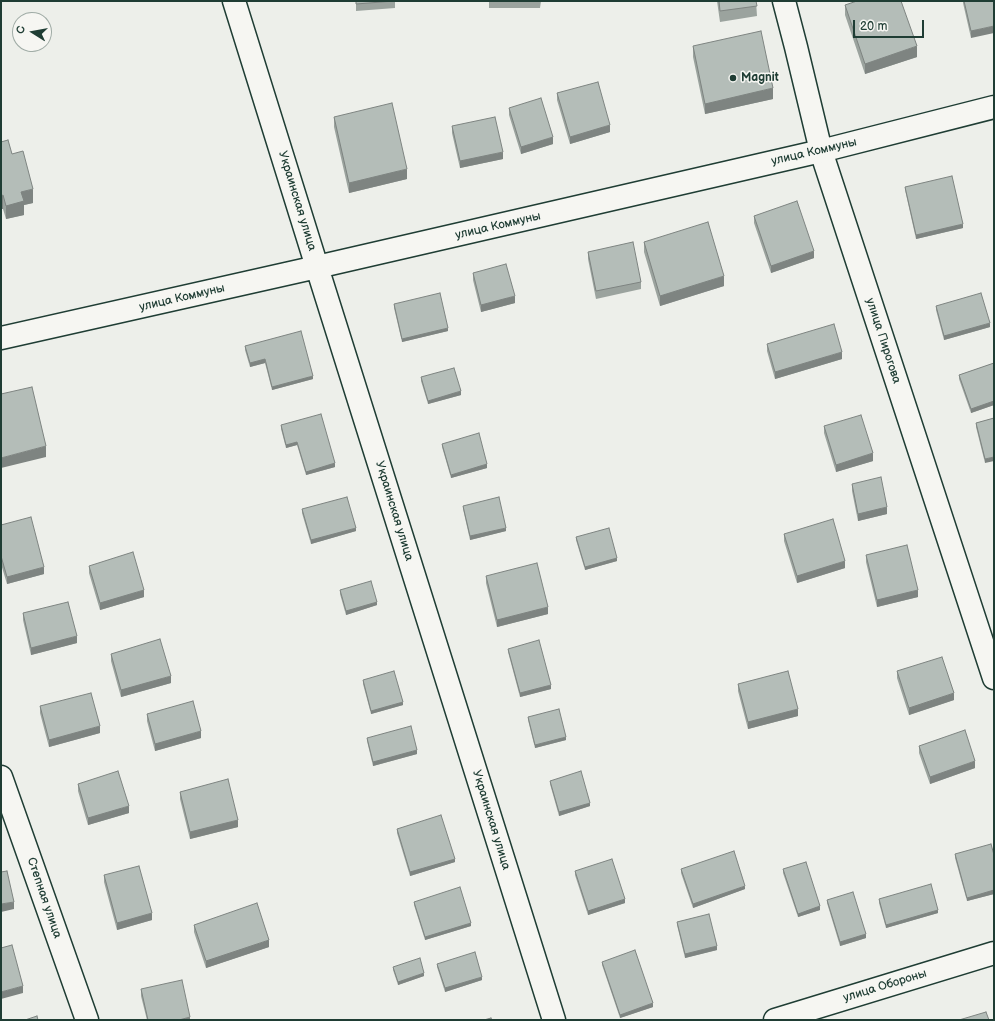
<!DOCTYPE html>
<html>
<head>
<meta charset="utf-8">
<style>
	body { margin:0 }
	#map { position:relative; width:995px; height:1021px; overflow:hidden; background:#edefea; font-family:"Balsamiq Sans",sans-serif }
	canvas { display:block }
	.frame { position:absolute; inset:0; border:2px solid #1f3d34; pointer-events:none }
	.north { position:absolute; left:12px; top:12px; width:40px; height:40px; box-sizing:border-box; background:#f6f6f2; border:1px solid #a0aca6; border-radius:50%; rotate:281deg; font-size:11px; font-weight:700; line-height:16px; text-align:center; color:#1f3d34 }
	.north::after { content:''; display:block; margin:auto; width:14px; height:18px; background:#1f3d34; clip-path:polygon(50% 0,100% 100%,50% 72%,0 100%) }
	.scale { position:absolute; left:853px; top:20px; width:71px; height:18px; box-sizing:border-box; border:2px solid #1f3d34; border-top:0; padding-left:5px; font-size:12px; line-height:14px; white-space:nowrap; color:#1f3d34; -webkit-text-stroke:3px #f6f6f2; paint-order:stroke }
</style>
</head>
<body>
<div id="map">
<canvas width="995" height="1021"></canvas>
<div class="frame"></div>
<div class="north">С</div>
<div class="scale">20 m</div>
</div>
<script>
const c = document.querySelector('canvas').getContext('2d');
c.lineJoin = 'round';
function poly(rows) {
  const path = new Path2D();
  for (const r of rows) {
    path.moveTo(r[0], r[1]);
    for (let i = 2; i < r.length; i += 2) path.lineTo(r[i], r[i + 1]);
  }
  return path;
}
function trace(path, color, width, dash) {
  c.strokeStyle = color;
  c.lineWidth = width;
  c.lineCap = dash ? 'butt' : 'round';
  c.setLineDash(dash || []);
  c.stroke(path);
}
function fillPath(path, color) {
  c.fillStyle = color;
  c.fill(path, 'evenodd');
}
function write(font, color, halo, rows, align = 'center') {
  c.font = font + ' "Balsamiq Sans",sans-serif';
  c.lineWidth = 3;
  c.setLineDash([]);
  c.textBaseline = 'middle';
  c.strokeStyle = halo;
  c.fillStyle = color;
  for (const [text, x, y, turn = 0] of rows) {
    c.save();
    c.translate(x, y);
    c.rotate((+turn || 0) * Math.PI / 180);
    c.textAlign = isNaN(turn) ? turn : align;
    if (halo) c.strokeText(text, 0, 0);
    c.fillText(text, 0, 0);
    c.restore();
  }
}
const street = poly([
	[234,1,317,267],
	[784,1,796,47,821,151,994,678],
	[1,777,87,1020],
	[775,1020,994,953]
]);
const secondary = poly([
	[317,267,554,1020],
	[1,338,317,267,821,151,994,107]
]);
trace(street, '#1f3d34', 25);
trace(secondary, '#1f3d34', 25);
trace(street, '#f6f6f2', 22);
trace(secondary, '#f6f6f2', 22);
fillPath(poly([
	[356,1,395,1,395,8,356,11],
	[489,1,541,1,540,8,489,8],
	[717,1,756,1,757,16,720,22],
	[963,1,994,1,971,38,963,3],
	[845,5,917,57,865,74,845,15],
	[693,46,773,99,705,114,693,57],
	[557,93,610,132,570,144,557,100],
	[509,108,553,144,521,154,509,115],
	[334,117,407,179,349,193,334,127],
	[452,126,503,159,460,168,452,133],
	[1,142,12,154,33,203,24,205,24,215,6,219,3,209],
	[905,187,963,228,916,239,905,190],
	[754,216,814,258,771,273,754,223],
	[644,242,724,286,660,306,644,252],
	[588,252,641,282,641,289,596,299,588,259],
	[473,273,515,303,481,312,473,280],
	[394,304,448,331,402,342,394,308],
	[936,306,990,327,944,340,936,310],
	[767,344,842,359,775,379,767,351],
	[245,346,313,379,272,390,265,363,250,367,245,350],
	[994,363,994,405,971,413,959,379,959,375],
	[421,377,461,395,428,404,421,381],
	[994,418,985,463,976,427,976,423],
	[281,425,335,467,306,475,297,445,286,448,281,429],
	[824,426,873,461,836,472,824,433],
	[442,444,487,468,451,478,442,447],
	[852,484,887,514,858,521,852,491],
	[463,506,506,531,470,540,463,509],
	[302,509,356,531,311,544,302,513],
	[1,525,44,574,7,584,1,564],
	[784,534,845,568,797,583,784,541],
	[576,537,617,561,585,570,576,540],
	[866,555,918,597,877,607,866,562],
	[89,566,144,597,100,610,89,573],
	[486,576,548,614,497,627,486,583],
	[340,590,377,605,346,615,340,594],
	[23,613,77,643,31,655,23,620],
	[508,649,551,689,520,697,508,652],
	[111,654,171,683,121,697,111,661],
	[897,671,954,700,909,715,897,678],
	[363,680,403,705,371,714,363,684],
	[738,684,798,716,748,729,738,691],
	[40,706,100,733,49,747,40,713],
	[147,714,201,738,155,751,147,721],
	[528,717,566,740,535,748,528,720],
	[367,738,417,754,373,766,367,741],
	[919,746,975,768,930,784,919,753],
	[550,781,590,806,559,816,550,784],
	[78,784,129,813,88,825,78,791],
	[180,792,238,827,190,839,180,799],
	[397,829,455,862,410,876,397,833],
	[955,854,994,855,994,894,967,901,955,858],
	[681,869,745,889,693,908,681,873],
	[783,869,820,910,798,917,783,873],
	[575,871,625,903,588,915,575,875],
	[104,875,152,920,117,930,104,882],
	[879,899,938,913,886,928,879,903],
	[827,900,866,938,840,946,827,903],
	[414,902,471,926,425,940,414,905],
	[677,922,717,950,685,958,677,925],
	[194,925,269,947,206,968,194,932],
	[602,962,653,1007,620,1018,602,965],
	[437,964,482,980,445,992,437,967],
	[393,967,424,976,398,985,393,970],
	[141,989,190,1020,147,1020,141,996]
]), '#9ba39e');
fillPath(poly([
	[994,26,994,33,971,38,971,31],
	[917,46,917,57,865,74,865,64],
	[773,88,773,99,705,114,705,104],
	[610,125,610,132,570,144,570,137],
	[553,137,553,144,521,154,521,147],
	[503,152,503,159,460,168,460,161],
	[407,169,407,179,349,193,349,183],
	[33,189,33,203,24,205,24,215,6,219,6,206,21,192],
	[3,195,3,209,1,209,1,196],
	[963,224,963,228,916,239,916,235],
	[814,251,814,258,771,273,771,266],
	[724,276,724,286,660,306,660,296],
	[515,296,515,303,481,312,481,305],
	[990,323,990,327,944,340,944,336],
	[448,328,448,331,402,342,402,339],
	[842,352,842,359,775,379,775,372],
	[265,359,265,363,250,367,250,363],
	[313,376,313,379,272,390,272,387],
	[461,391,461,395,428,404,428,401],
	[994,401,994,405,971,413,971,409],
	[297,442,297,445,286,448,286,445],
	[46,446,46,457,1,468,1,458],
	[873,453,873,461,836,472,836,465],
	[994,457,994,461,985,463,985,459],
	[335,463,335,467,306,475,306,472],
	[487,464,487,468,451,478,451,475],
	[887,507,887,514,858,521,858,514],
	[356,528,356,531,311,544,311,540],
	[506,528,506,531,470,540,470,536],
	[617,558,617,561,585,570,585,567],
	[845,561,845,568,797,583,797,576],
	[44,567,44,574,7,584,7,577],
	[144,590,144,597,100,610,100,603],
	[918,590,918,597,877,607,877,600],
	[377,602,377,605,346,615,346,611],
	[548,607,548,614,497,627,497,620],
	[77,636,77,643,31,655,31,648],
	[171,676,171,683,121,697,121,690],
	[551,685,551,689,520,697,520,693],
	[954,693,954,700,909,715,909,708],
	[403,702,403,705,371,714,371,711],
	[798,709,798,716,748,729,748,722],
	[100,726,100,733,49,747,49,740],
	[201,731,201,738,155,751,155,744],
	[566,737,566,740,535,748,535,745],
	[417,750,417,754,373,766,373,762],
	[975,761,975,768,930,784,930,777],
	[590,803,590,806,559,816,559,812],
	[129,806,129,813,88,825,88,818],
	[238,820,238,827,190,839,190,832],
	[455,859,455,862,410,876,410,872],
	[745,886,745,889,693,908,693,904],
	[994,890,994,894,967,901,967,898],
	[625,899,625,903,588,915,588,911],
	[14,902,14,909,1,912,1,904],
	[820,906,820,910,798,917,798,914],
	[938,910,938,913,886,928,886,925],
	[152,913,152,920,117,930,117,923],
	[471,923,471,926,425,940,425,937],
	[866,934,866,938,840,946,840,942],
	[269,940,269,947,206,968,206,961],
	[717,946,717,950,685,958,685,954],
	[424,973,424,976,398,985,398,982],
	[482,977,482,980,445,992,445,988],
	[23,986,23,993,1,999,1,992],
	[653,1003,653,1007,620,1018,620,1015],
	[190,1017,190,1020,179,1020]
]), '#7e8481');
const building = poly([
	[356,1,394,1,356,4,356,1],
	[719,1,756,1,757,6,720,11,719,1],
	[857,1,901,1,917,46,865,64,845,5,857,1],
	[964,1,994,1,994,26,971,31,964,1],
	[761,31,773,88,705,104,693,46,761,31],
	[598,82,610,125,570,137,557,93,598,82],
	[541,98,553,137,521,147,509,108,541,98],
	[392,103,407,169,349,183,334,117,392,103],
	[495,117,503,152,460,161,452,126,495,117],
	[8,140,12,154,23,151,33,189,21,192,24,201,6,206,3,195,1,196,1,142,8,140],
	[952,176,963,224,916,235,905,187,952,176],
	[797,201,814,251,771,266,754,216,797,201],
	[708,222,724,276,660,296,644,242,708,222],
	[633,242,641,282,596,291,588,252,633,242],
	[506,264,515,296,481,305,473,273,506,264],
	[440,293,448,328,402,339,394,304,440,293],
	[981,293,990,323,944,336,936,306,981,293],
	[834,324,842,352,775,372,767,344,834,324],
	[301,331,313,376,272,387,265,359,250,363,245,346,301,331],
	[994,363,994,401,971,409,959,375,994,363],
	[454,368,461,391,428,401,421,377,454,368],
	[32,387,46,446,1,458,1,394,32,387],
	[321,414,335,463,306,472,297,442,286,445,281,425,321,414],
	[861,415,873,453,836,465,824,426,861,415],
	[994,418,994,457,985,459,976,423,994,418],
	[479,433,487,464,451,475,442,444,479,433],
	[881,477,887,507,858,514,852,484,881,477],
	[347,497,356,528,311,540,302,509,347,497],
	[499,497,506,528,470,536,463,506,499,497],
	[31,517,44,567,7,577,1,556,1,525,31,517],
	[833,519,845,561,797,576,784,534,833,519],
	[609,528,617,558,585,567,576,537,609,528],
	[907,545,918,590,877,600,866,555,907,545],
	[133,552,144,590,100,603,89,566,133,552],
	[537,563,548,607,497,620,486,576,537,563],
	[371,581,377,602,346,611,340,590,371,581],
	[68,602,77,636,31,648,23,613,68,602],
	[160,639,171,676,121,690,111,654,160,639],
	[539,640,551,685,520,693,508,649,539,640],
	[942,657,954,693,909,708,897,671,942,657],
	[394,671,403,702,371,711,363,680,394,671],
	[788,671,798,709,748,722,738,684,788,671],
	[91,693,100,726,49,740,40,706,91,693],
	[193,701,201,731,155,744,147,714,193,701],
	[559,709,566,737,535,745,528,717,559,709],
	[411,726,417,750,373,762,367,738,411,726],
	[965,730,975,761,930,777,919,746,965,730],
	[118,771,129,806,88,818,78,784,118,771],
	[581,771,590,803,559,812,550,781,581,771],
	[228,779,238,820,190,832,180,792,228,779],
	[441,815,455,859,410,872,397,829,441,815],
	[991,844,994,855,994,890,967,898,955,854,991,844],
	[734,851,745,886,693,904,681,869,734,851],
	[612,859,625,899,588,911,575,871,612,859],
	[806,862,820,906,798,914,783,869,806,862],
	[139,866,152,913,117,923,104,875,139,866],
	[7,871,14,902,1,904,1,872,7,871],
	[931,884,938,910,886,925,879,899,931,884],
	[460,887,471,923,425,937,414,902,460,887],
	[853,892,866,934,840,942,827,900,853,892],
	[257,903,269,940,206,961,194,925,257,903],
	[709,914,717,946,685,954,677,922,709,914],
	[12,945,23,986,1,992,1,948,12,945],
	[635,950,653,1003,620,1015,602,962,635,950],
	[475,952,482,977,445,988,437,964,475,952],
	[420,958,424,973,398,982,393,967,420,958],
	[182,980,190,1017,179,1020,148,1020,141,989,182,980],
	[986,1012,989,1020,959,1020,986,1012],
	[37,1016,38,1020,25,1020,37,1016],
	[491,1018,492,1020,484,1020,491,1018]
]);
fillPath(building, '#b4bdb8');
trace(building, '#7e8481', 1);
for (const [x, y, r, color] of [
	[733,78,4,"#1f3d34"]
]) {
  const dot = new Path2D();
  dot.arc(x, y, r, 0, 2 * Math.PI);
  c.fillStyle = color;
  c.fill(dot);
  trace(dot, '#f6f6f2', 1.5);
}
write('bold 12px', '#1f3d34', '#f6f6f2', [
	["Magnit",741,78]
], 'left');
write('12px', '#1f3d34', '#f6f6f2', [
	["улица Коммуны",814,152,-13],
	["Украинская улица",297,201,73],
	["улица Коммуны",498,226,-13],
	["улица Коммуны",182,298,-13],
	["улица Пирогова",883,341,72],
	["Украинская улица",394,511,73],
	["Украинская улица",491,820,73],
	["Степная улица",44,898,71],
	["улица Обороны",885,986,-17]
]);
</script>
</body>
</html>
